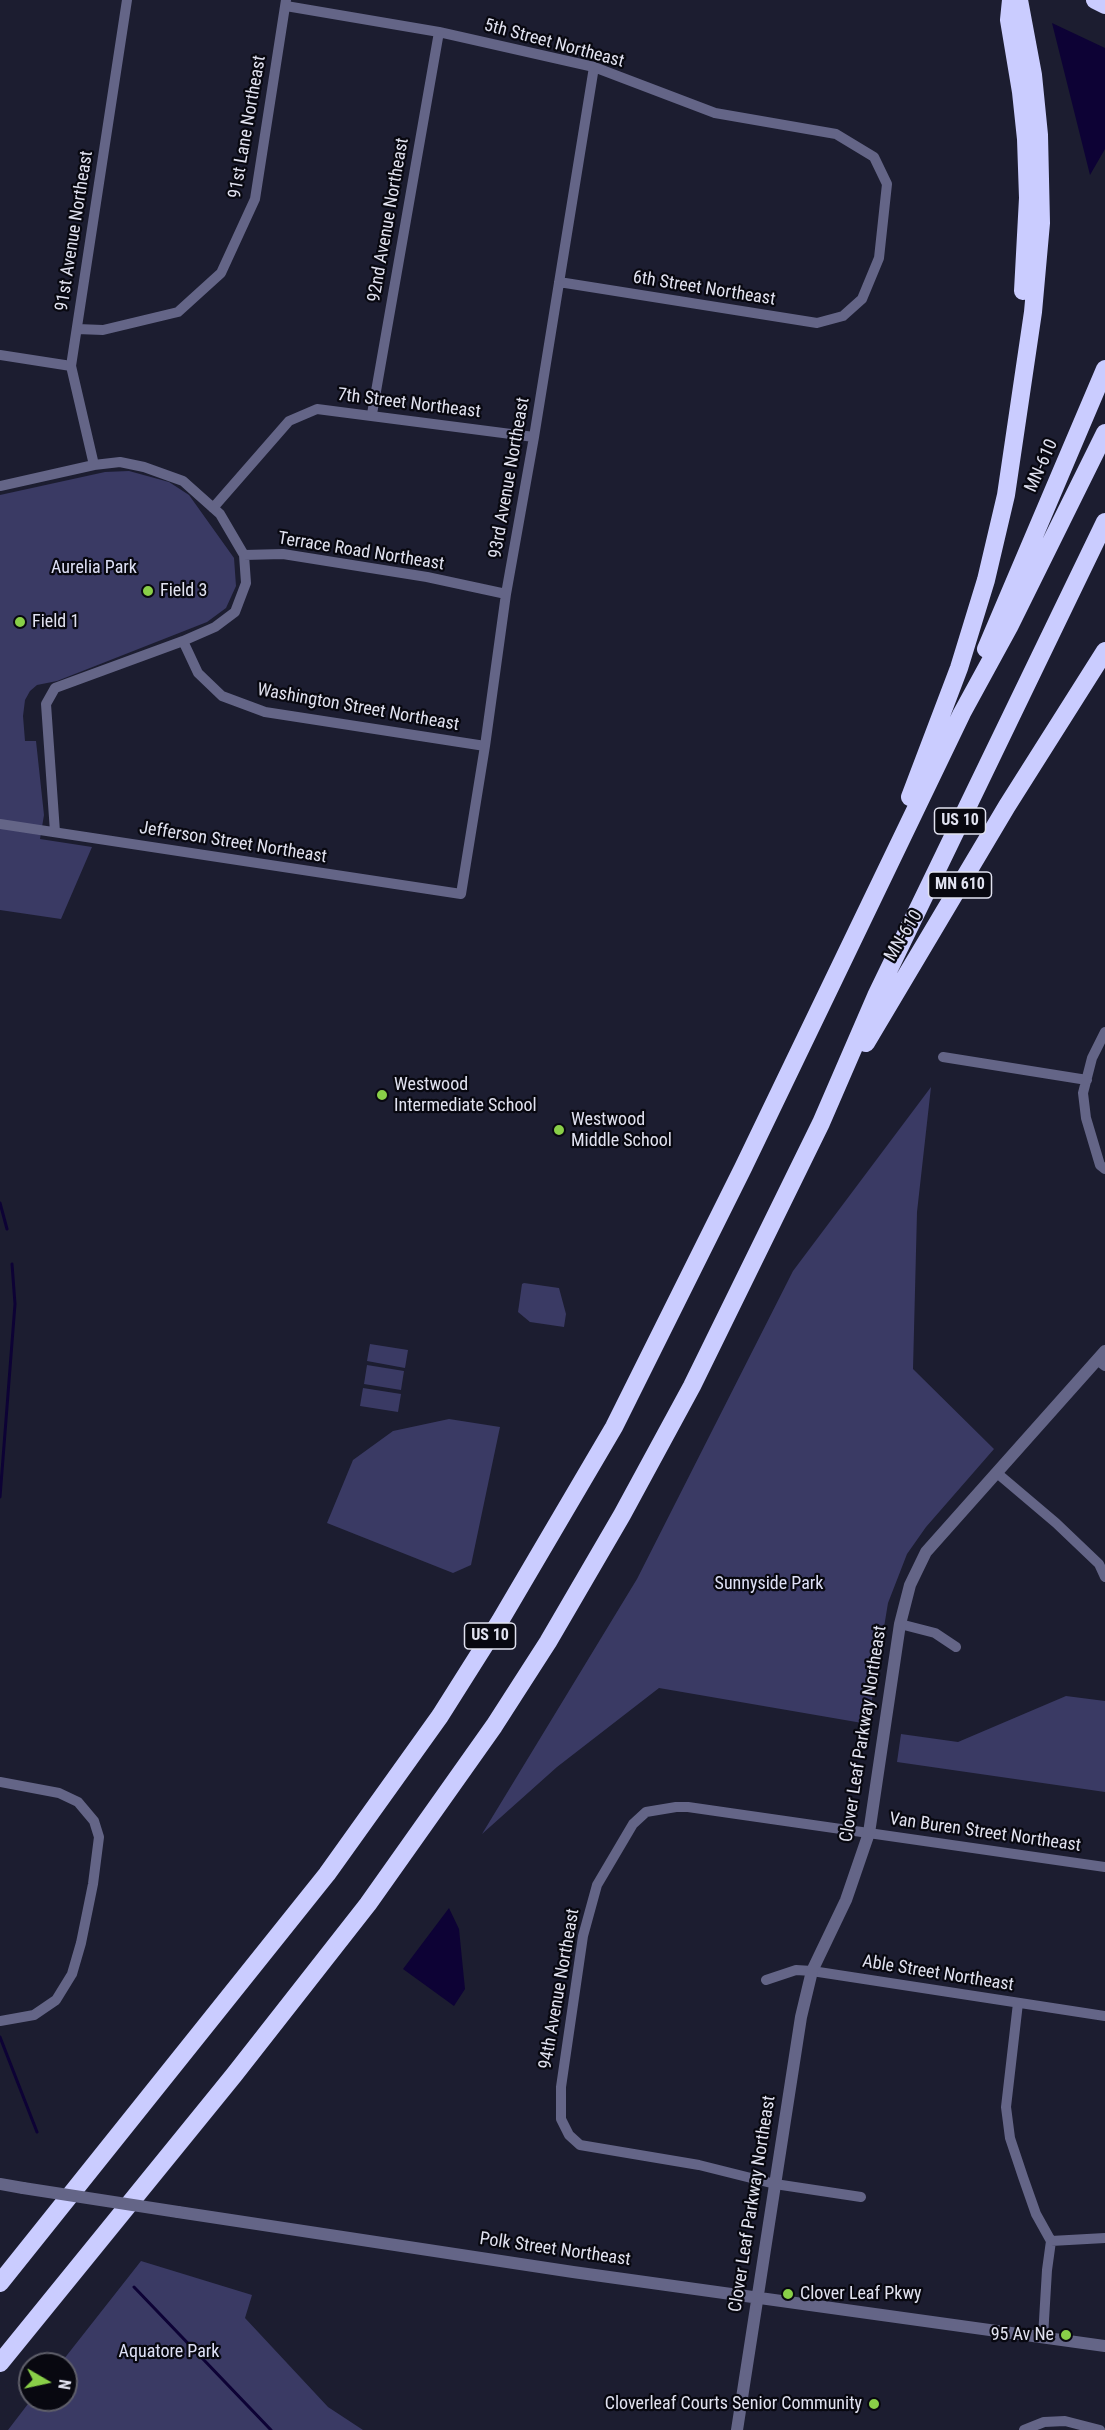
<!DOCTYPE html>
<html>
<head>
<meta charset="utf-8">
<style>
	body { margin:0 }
	#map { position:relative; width:1105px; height:2430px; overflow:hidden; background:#1c1d30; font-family:"Roboto Condensed",sans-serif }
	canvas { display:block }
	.north { position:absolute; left:18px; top:2352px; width:60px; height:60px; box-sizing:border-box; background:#080810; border:2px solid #5f5f6a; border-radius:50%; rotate:99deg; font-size:16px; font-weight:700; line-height:24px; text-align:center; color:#e1e2f0 }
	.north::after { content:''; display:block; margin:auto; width:21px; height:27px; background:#89cf48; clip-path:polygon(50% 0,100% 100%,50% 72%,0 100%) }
</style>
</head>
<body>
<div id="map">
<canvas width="1105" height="2430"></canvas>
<div class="north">N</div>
</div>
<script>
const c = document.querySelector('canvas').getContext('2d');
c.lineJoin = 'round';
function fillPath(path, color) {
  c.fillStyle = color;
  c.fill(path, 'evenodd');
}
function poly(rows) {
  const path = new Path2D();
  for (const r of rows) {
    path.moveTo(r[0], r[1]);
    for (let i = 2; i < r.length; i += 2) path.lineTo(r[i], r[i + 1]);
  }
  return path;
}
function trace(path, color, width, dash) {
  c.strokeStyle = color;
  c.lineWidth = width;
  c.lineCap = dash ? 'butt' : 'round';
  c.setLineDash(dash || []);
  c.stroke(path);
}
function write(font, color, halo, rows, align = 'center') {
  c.font = font + ' "Roboto Condensed",sans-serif';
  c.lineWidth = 4.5;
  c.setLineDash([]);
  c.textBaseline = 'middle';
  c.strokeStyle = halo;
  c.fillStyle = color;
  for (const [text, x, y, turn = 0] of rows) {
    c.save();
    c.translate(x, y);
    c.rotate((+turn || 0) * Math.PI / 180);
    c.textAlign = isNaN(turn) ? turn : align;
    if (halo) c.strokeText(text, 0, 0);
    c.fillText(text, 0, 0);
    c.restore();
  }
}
fillPath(poly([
	[129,471,169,482,189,495,234,558,236,586,226,608,207,622,57,681,37,685,30,691,25,700,23,716,25,741,36,741,44,815,40,839,92,847,61,919,0,910,0,495,105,472],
	[931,1087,917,1212,913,1369,994,1449,926,1527,907,1554,888,1603,868,1724,659,1688,557,1767,482,1834,637,1579,793,1271],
	[524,1283,559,1288,566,1314,564,1327,530,1322,518,1312,522,1284],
	[370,1344,408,1350,405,1368,367,1361],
	[367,1365,404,1371,401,1390,364,1384],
	[363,1388,401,1394,398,1412,360,1406],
	[449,1419,500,1427,471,1565,453,1573,327,1523,353,1460,393,1431],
	[1066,1696,1105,1701,1105,1792,897,1762,901,1734,958,1742],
	[141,2261,252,2295,245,2318,328,2407,363,2430,8,2430,31,2400,66,2400,66,2364,60,2364]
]), '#3a3a64');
fillPath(poly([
	[1052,23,1105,48,1105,149,1090,175],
	[449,1908,459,1929,465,1989,454,2006,403,1969]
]), '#0d0235');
trace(poly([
	[0,1203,7,1229],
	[0,1497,15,1304,12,1264],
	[0,2037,37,2132],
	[134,2287,271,2430]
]), '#0d0235', 3);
trace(poly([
	[286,6,439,32,594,67,715,113,836,134,874,157,887,184,879,258,862,299,843,316,817,323,559,282],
	[77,329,103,330,178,312,221,273,255,199,286,0],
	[0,355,71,366],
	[372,414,439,32],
	[94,465,71,366,127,0],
	[0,486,94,465,120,462,144,467,183,481,220,514,244,555,246,583,235,612,215,627,183,641,55,688,46,704,55,832],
	[213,508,289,421,317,409,534,437],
	[244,555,283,554,427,577,506,594],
	[183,641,198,673,222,696,265,712,485,746],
	[0,824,461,894,485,746,506,594,534,437,594,67],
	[1105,1032,1092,1058,1083,1093,1086,1118,1100,1165,1105,1169],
	[943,1057,1087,1080],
	[1097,1360,1105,1366],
	[997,1473,1056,1523,1099,1564,1105,1577],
	[900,1624,935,1633,956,1647],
	[0,1782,59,1793,78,1802,94,1821,99,1837,93,1884,81,1943,72,1974,56,2000,34,2015,0,2021],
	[766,1980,796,1970,812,1971,1105,2016],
	[1018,2003,1006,2107,1010,2138,1023,2177,1036,2214,1051,2241,1047,2270,1043,2337],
	[861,2197,775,2184,699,2165,580,2145,569,2135,561,2119,561,2087,583,1936,597,1885,633,1824,646,1812,676,1807,688,1807,1105,1867],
	[1051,2241,1105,2238],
	[1024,2430,1044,2422,1065,2421,1100,2430]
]), '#646587', 10);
trace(poly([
	[0,2184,23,2188],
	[178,2212,573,2272,1105,2346],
	[737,2430,801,2017,812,1971,846,1900,869,1833,900,1624,910,1585,926,1552,1105,1351]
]), '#646587', 12);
trace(poly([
	[1011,0,1009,20,1021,92,1026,139,1028,198,1023,291],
	[1095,0,1105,5],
	[986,649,1105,369],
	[910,797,959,668,986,580,1006,495,1033,312,1041,223,1039,135,1033,75,1019,0],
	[866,1043,1007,806,1105,651],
	[0,2283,327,1874,440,1716,500,1621,614,1427,743,1168,962,713,1009,627,1105,433],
	[0,2363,234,2075,368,1904,494,1726,548,1642,622,1515,692,1386,821,1123,876,996,1105,522]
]), '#caccff', 18);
trace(poly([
	[23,2188,178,2212]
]), '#646587', 12);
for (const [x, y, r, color] of [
	[148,591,6,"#89cf48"],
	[20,622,6,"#89cf48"],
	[382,1095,6,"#89cf48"],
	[559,1130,6,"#89cf48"],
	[788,2294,6,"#89cf48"],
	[1066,2335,6,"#89cf48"],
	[874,2404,6,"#89cf48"]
]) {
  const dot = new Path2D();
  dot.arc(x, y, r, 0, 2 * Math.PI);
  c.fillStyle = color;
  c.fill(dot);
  trace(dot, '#080810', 2);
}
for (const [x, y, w] of [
	[960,821,51],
	[960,885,63],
	[490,1636,51]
]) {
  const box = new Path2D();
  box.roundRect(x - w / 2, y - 13, w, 26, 4.5);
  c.fillStyle = '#080810';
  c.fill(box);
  trace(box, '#e1e2f0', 1.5);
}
write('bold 16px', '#e1e2f0', null, [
	["US 10",960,821],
	["MN 610",960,885],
	["US 10",490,1636]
]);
write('18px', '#e1e2f0', '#080810', [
	["5th Street Northeast",554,44,15],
	["91st Lane Northeast",248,127,-80],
	["92nd Avenue Northeast",389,220,-80],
	["91st Avenue Northeast",75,231,-81],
	["6th Street Northeast",704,289,9],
	["7th Street Northeast",409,404,7],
	["MN-610",1042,466,-66],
	["93rd Avenue Northeast",510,478,-80],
	["Terrace Road Northeast",361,552,9],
	["Washington Street Northeast",358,708,10],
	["Jefferson Street Northeast",233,843,9],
	["MN-610",904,936,-59],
	["Clover Leaf Parkway Northeast",864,1734,-81],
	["Van Buren Street Northeast",985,1833,8],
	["Able Street Northeast",938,1974,9],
	["94th Avenue Northeast",560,1989,-80],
	["Clover Leaf Parkway Northeast",753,2204,-81],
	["Polk Street Northeast",555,2250,8]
]);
write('18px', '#dee0f6', '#080810', [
	["Aurelia Park",94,568],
	["Sunnyside Park",769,1584],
	["Aquatore Park",169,2352]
]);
write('18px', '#e1e2f0', '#080810', [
	["Field 3",160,591],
	["Field 1",32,622],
	["Westwood",394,1085],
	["Intermediate School",394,1106],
	["Westwood",571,1120],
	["Middle School",571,1141],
	["Clover Leaf Pkwy",800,2294],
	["95 Av Ne",1054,2335,"right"],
	["Cloverleaf Courts Senior Community",862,2404,"right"]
], 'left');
</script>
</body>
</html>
